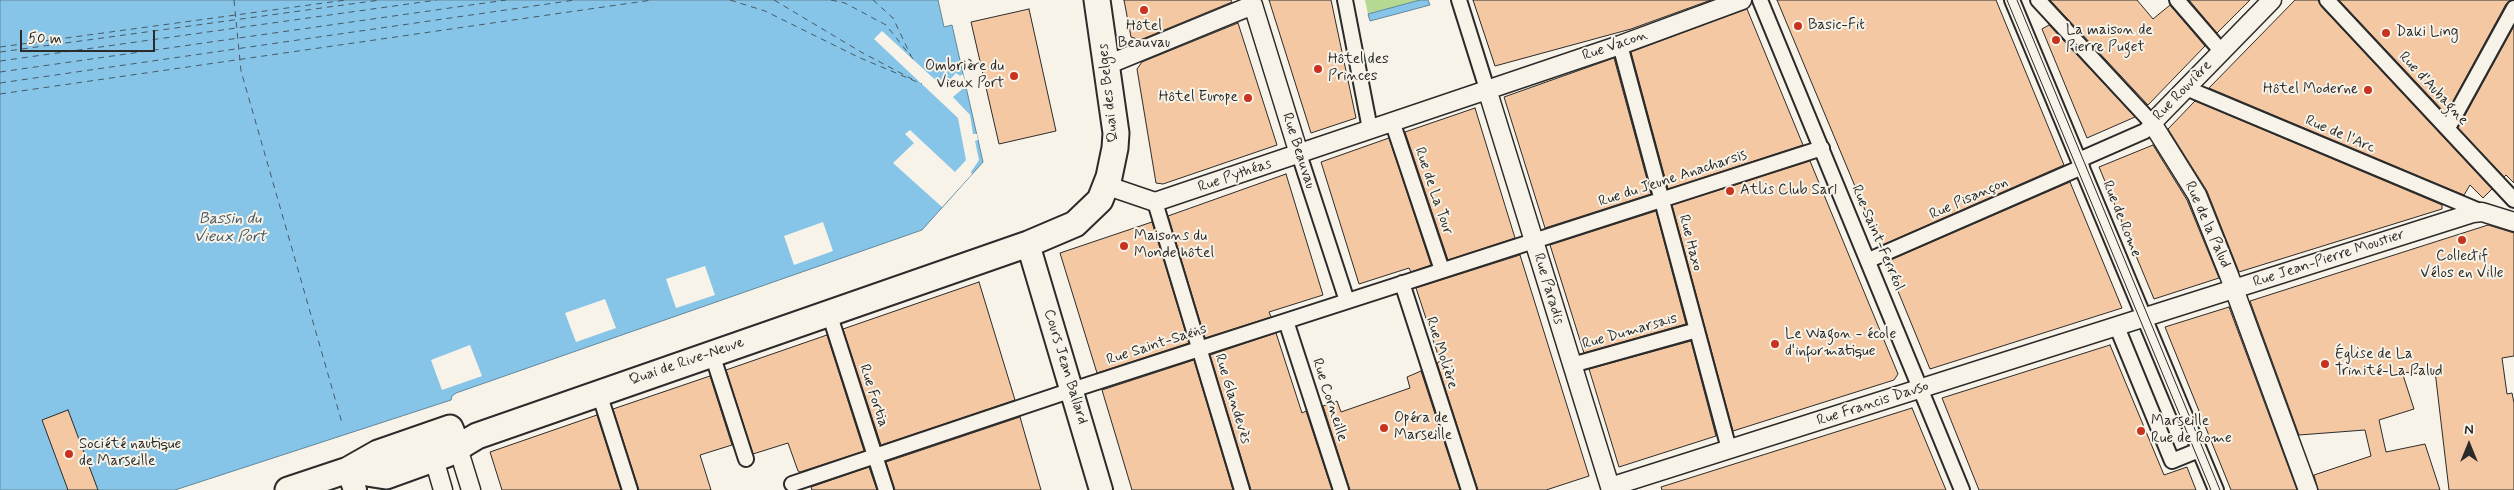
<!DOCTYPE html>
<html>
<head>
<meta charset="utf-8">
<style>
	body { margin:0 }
	#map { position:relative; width:2514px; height:490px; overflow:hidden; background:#f7f3e8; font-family:Mynerve,sans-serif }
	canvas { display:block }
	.north { position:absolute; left:2444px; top:420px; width:50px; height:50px; -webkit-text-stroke:4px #f7f3e8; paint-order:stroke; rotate:0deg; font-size:14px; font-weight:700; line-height:20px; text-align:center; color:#2b2b2b }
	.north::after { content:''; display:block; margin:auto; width:18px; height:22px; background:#2b2b2b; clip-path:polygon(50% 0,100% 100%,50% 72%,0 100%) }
	.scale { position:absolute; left:20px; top:30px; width:135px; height:22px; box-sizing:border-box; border:2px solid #2b2b2b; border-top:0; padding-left:6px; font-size:15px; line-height:18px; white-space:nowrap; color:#2b2b2b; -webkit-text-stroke:4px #f7f3e8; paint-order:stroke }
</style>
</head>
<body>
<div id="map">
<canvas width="2514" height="490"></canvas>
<div class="north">N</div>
<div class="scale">50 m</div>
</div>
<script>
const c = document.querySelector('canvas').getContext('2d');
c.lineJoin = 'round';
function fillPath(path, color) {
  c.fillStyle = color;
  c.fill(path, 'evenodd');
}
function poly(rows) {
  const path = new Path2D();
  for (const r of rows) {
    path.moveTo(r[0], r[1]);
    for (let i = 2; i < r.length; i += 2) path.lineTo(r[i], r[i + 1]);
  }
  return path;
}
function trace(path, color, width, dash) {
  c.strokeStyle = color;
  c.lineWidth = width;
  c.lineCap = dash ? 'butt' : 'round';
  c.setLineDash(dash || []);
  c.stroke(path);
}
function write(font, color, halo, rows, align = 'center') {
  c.font = font + ' Mynerve,sans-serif';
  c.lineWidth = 4;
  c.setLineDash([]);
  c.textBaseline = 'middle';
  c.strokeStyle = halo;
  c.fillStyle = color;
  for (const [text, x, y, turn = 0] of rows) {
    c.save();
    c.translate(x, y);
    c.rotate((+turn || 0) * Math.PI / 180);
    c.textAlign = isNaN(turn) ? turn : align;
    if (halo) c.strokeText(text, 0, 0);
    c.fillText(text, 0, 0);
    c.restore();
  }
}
fillPath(poly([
	[1365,0,1420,0,1368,14]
]), '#b5d892');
const water = poly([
	[0,0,938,0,944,27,952,25,983,162,922,230,456,393,452,396,451,400,175,490,0,490,0,0],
	[1420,0,1428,0,1430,5,1370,21,1368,14,1420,0]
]);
fillPath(water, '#87c5e8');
trace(water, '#62879c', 1);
fillPath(poly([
	[882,31,943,87,956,73,960,76,963,74,966,86,953,97,970,115,973,134,977,134,978,140,975,141,979,160,971,172,972,174,942,207,893,163,914,143,905,134,910,130,955,172,966,160,958,118,874,39],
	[823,222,833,251,794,265,784,236],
	[705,266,715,295,676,308,666,279],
	[605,299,616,328,576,342,565,313],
	[470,345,482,376,442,390,431,360]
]), '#f7f3e8');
trace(poly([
	[234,0,241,71,342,423],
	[730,0,765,11,858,57,922,84],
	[774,0,861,52,912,79],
	[831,0,845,3,886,25,913,59],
	[873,0,893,18,911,56],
	[0,47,346,0],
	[0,52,380,0],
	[0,61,437,0],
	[0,72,506,0],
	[0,83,575,0],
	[0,94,652,0]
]), '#475964', 1, [6, 5]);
const building = poly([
	[1124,0,1231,0,1232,2,1140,40,1131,37,1124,0],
	[1269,0,1331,0,1356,118,1311,133,1269,0],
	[1473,0,1711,0,1631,29,1495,66,1473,0],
	[1777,0,1996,0,2064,165,1880,246,1777,0],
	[2050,0,2137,0,2153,19,2170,5,2205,46,2148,105,2050,0],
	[2189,0,2250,0,2217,33,2189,0],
	[2295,0,2318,0,2321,6,2492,189,2483,198,2470,185,2464,195,2209,88,2295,0],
	[2339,0,2511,0,2506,4,2446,114,2339,0],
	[1029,9,1056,131,999,144,971,22,1029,9],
	[1747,9,1803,145,1668,189,1631,52,1747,9],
	[1238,23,1277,145,1163,184,1156,183,1137,69,1142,62,1238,23],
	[2049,25,2135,117,2087,138,2042,29,2049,25],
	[2514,26,2514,183,2506,175,2504,177,2458,128,2514,26],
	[1614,58,1651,194,1545,228,1504,97,1614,58],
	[2195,101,2442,205,2442,209,2239,272,2207,191,2168,129,2195,101],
	[1475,108,1515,238,1448,260,1405,132,1475,108],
	[1389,138,1431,265,1411,272,1409,268,1359,284,1321,162,1389,138],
	[2153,145,2187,200,2219,278,2154,299,2099,167,2153,145],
	[1810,161,1898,374,1894,380,1733,431,1672,205,1810,161],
	[1286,174,1323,295,1269,312,1271,317,1205,338,1168,216,1286,174],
	[2070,182,2122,308,1930,369,1886,262,2070,182],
	[1656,211,1686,324,1584,353,1550,245,1656,211],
	[1152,222,1189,343,1097,373,1060,253,1152,222],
	[2488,225,2514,233,2514,356,2502,358,2507,394,2512,393,2514,403,2514,490,2449,490,2435,371,2422,374,2402,372,2414,409,2379,420,2386,452,2425,444,2440,490,2318,490,2314,475,2371,456,2365,430,2299,435,2250,301,2488,225],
	[1520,255,1589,476,1546,490,1478,490,1437,363,1440,361,1416,288,1520,255],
	[979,282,1015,400,881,445,843,329,979,282],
	[2229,307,2297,490,2231,490,2165,327,2229,307],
	[1276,333,1302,413,1306,411,1332,490,1251,490,1210,355,1276,333],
	[827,335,864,451,800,472,798,471,788,443,753,454,726,370,827,335],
	[1691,341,1716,436,1619,467,1589,369,1691,341],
	[2110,345,2164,475,2187,467,2196,490,1979,490,1942,398,2110,345],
	[1194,360,1233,490,1132,490,1102,390,1194,360],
	[1421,371,1460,490,1350,490,1323,406,1337,401,1341,412,1410,388,1407,377,1421,371],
	[710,376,732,445,700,455,711,490,639,490,613,409,710,376],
	[1912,408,1946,490,1662,490,1661,487,1912,408],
	[68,410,98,490,68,490,42,420,68,410],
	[597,415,621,490,502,490,490,452,597,415],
	[1020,417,1041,490,895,490,886,462,1020,417],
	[869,467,877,490,812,490,811,487,869,467]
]);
fillPath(building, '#f5c8a4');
trace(building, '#2b2b2b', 1);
const pedestrian = poly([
	[1345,0,1370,129],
	[1459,0,1487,89],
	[1760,0,1962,490],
	[2012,0,2216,490],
	[2038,0,2152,123,2145,131,2079,160],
	[2177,0,2222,52],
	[2327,0,2514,200],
	[1620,45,1729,449],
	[2186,88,2482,212],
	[1392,121,1442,270],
	[2448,128,2514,8],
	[1299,154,1347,301],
	[1155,202,1242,490],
	[1869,260,2082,167],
	[1402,283,1469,490],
	[829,313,886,490],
	[1286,321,1341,490],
	[2117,327,2172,461,2199,450],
	[712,354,746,459],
	[1572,365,1697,330],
	[599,393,630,490],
	[792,484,1072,390,1822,148]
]);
const minor = poly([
	[2272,0,2152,123,2197,195,2229,275,2308,490],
	[1107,65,1253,5,1299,154],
	[1487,89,1611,490],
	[1105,185,1155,202,1620,45,1742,0],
	[458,448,471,490],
	[434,459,443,490],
	[1610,487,2473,213,2482,212,2514,222]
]);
const tertiary = poly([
	[1028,244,1101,490],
	[348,470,355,490]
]);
const secondary = poly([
	[348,470,386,476,447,454,477,436,1028,244,1075,224,1100,200,1109,177,1115,148,1116,133,1097,0],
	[288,490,348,470,378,453,450,428,458,448]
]);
trace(pedestrian, '#2b2b2b', 18);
trace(minor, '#2b2b2b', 21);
trace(tertiary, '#2b2b2b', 26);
trace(secondary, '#2b2b2b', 29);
trace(pedestrian, '#f7f3e8', 14);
trace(minor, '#f7f3e8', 18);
trace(tertiary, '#f7f3e8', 22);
trace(secondary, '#f7f3e8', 25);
trace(poly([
	[2007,0,2211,490],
	[2017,0,2220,490]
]), '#2b2b2b', 1);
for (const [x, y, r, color] of [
	[1144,10,5,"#c8321e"],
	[1798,26,5,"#c8321e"],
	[2386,33,5,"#c8321e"],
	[2056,40,5,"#c8321e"],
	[1318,69,5,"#c8321e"],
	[1014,76,5,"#c8321e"],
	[2368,90,5,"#c8321e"],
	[1248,98,5,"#c8321e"],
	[1730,191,5,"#c8321e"],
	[2462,240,5,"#c8321e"],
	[1124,246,5,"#c8321e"],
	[1775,344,5,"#c8321e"],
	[2325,364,5,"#c8321e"],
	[1384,428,5,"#c8321e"],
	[2141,431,5,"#c8321e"],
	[69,454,5,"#c8321e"]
]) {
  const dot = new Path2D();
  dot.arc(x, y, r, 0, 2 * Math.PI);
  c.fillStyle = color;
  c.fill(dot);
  trace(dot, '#f7f3e8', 2);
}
write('15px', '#2b2b2b', '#f7f3e8', [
	["Basic-Fit",1808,26],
	["Hôtel",1144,27,"center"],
	["Beauvau",1144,44,"center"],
	["La maison de",2066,31],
	["Pierre Puget",2066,48],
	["Daki Ling",2396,33],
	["Hôtel des",1328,60],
	["Princes",1328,77],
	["Ombrière du",1004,67,"right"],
	["Vieux Port",1004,84,"right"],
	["Hôtel Moderne",2358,90,"right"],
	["Hôtel Europe",1238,98,"right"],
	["Atlis Club Sarl",1740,191],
	["Maisons du",1134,237],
	["Monde hôtel",1134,254],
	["Collectif",2462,257,"center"],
	["Vélos en Ville",2462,274,"center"],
	["Le Wagon - école",1785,335],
	["d'informatique",1785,352],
	["Église de La",2335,355],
	["Trinité-La Palud",2335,372],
	["Opéra de",1394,419],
	["Marseille",1394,436],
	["Marseille",2151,422],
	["Rue de Rome",2151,439],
	["Société nautique",79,445],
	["de Marseille",79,462]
], 'left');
write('15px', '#2b2b2b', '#f7f3e8', [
	["Rue Vacon",1615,46,-19],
	["Rue d'Aubagne",2433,89,47],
	["Rue Rouvière",2183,91,-46],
	["Quai des Belges",1109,93,-96],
	["Rue de l'Arc",2340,135,23],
	["Rue Beauvau",1298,151,72],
	["Rue Pythéas",1235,176,-19],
	["Rue du Jeune Anacharsis",1673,179,-18],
	["Rue de La Tour",1433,191,71],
	["Rue Pisançon",1969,199,-24],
	["Rue de Rome",2121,219,68],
	["Rue de la Palud",2207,225,66],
	["Rue Saint-Ferréol",1877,238,67],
	["Rue Haxo",1690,243,75],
	["Rue Jean-Pierre Moustier",2329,259,-18],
	["Rue Paradis",1548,289,73],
	["Rue Dumarsais",1630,332,-16],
	["Rue Saint-Saëns",1157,345,-18],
	["Rue Molière",1441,353,72],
	["Quai de Rive-Neuve",687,362,-19],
	["Cours Jean Ballard",1065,367,73],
	["Rue Fortia",873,396,72],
	["Rue Glandevès",1232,399,73],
	["Rue Corneille",1329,400,72],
	["Rue Francis Davso",1873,404,-18]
]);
write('italic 16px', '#475964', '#f7f3e8', [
	["Bassin du",230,220],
	["Vieux Port",230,238]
]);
</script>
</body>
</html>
